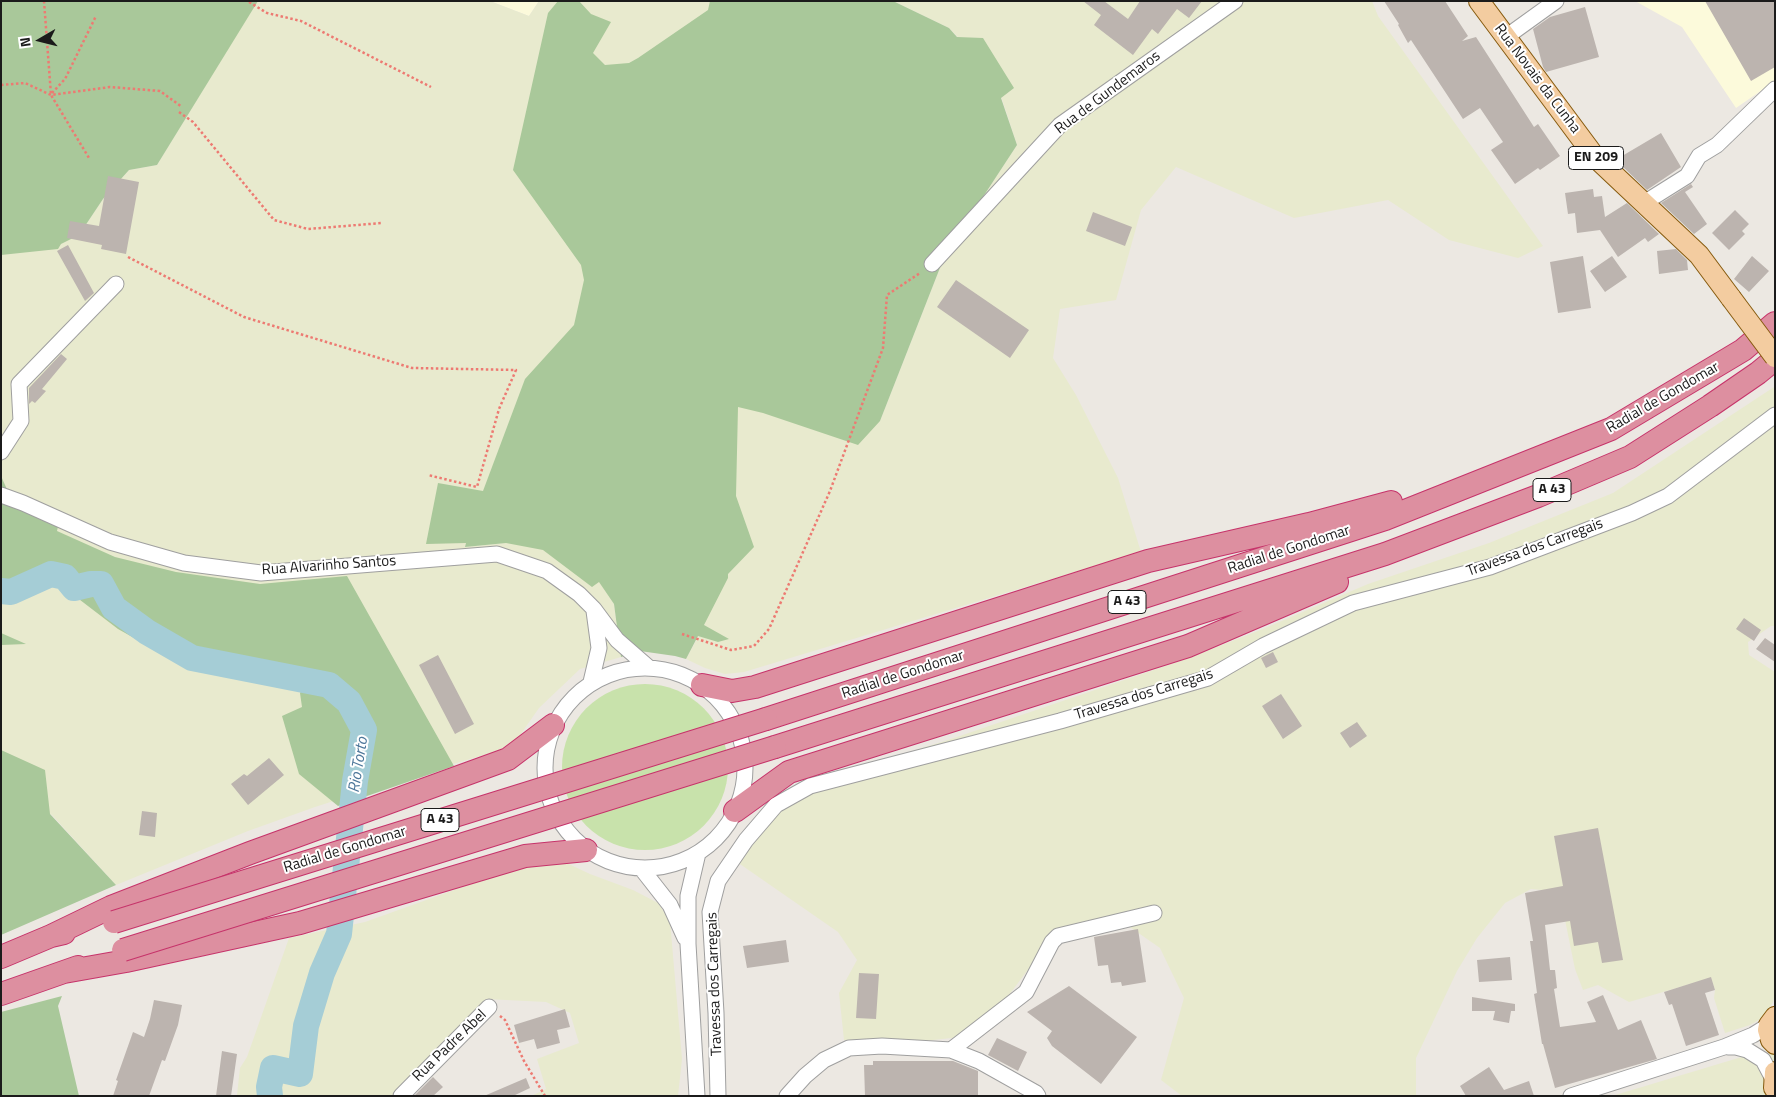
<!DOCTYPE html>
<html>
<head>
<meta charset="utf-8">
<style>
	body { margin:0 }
	#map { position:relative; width:1776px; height:1097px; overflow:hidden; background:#ece8e2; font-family:"Titillium Web",sans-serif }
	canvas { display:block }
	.frame { position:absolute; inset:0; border:2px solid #1b1b1b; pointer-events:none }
	.north { position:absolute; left:15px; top:15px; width:50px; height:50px; -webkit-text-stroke:4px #fff; paint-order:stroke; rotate:262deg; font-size:14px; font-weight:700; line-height:20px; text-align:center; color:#1b1b1b }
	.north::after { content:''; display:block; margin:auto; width:18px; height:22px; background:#1b1b1b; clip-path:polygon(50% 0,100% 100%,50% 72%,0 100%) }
</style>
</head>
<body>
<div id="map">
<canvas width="1776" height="1097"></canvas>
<div class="frame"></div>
<div class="north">N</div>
</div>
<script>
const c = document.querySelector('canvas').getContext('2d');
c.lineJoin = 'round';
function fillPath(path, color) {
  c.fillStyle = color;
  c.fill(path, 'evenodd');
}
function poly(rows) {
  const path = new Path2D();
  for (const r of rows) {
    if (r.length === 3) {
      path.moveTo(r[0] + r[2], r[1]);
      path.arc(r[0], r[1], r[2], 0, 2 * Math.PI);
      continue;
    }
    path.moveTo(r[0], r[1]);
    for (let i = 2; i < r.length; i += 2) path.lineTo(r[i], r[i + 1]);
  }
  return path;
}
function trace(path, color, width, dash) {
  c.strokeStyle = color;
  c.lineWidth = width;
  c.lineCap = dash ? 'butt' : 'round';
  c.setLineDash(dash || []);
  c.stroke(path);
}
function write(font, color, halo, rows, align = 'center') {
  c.font = font + ' "Titillium Web",sans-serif';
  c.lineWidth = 4;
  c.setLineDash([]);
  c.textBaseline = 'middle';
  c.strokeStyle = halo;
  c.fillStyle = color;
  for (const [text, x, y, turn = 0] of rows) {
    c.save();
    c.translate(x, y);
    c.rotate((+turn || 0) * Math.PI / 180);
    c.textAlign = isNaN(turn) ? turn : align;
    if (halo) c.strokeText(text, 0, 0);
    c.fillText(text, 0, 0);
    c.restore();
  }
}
fillPath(poly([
	[490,1,539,1,529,16],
	[1635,1,1775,1,1775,81,1736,108,1682,27]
]), '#fcfadb');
fillPath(poly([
	[257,1,490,1,529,16,539,1,722,1,601,295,515,411,465,547,514,542,561,546,599,581,614,604,621,657,580,669,539,708,518,738,498,751,418,774,315,807,248,831,116,885,52,815,1,789,1,595,14,505,1,477,1,253,79,235,103,199,129,170,157,165],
	[893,1,1372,1,1378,16,1543,246,1518,258,1449,240,1388,200,1294,218,1176,167,1141,210,1116,300,1060,309,1053,358,1076,395,1118,478,1141,552,744,672,725,674,705,668,686,659,704,626,731,405,880,421,945,255,1017,145,994,75,949,28],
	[1774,387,1775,626,1771,626,1748,642,1749,655,1775,672,1775,993,1773,1002,1764,1017,1750,1025,1725,1033,1714,998,1715,990,1711,978,1629,1002,1598,985,1583,990,1575,969,1564,915,1556,891,1531,889,1505,903,1477,938,1457,971,1416,1058,1416,1096,1182,1096,1161,1080,1184,998,1160,948,1127,925,1089,921,1045,947,979,1035,915,1042,844,1040,839,993,857,960,838,932,737,862,771,810,810,782,945,741,1186,659,1263,629,1368,584,1489,543,1613,493],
	[560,860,590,874,633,890,658,903,670,921,682,1059,678,1096,531,1096,546,1089,537,1059,579,1043,570,1013,546,1002,486,999,393,1096,237,1095,240,1068,247,1057,289,938,365,922,535,861],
	[1775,1053,1775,1096,1612,1096,1745,1056]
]), '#e8eace');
fillPath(poly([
	[645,767,83]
]), '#c8e2ab');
fillPath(poly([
	[1,1,258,1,157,165,129,170,103,199,79,235,61,244,58,249,1,255],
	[558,1,579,1,591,14,611,22,593,53,605,65,629,63,638,58,708,10,710,1,893,1,949,28,957,37,983,38,1014,88,1001,98,1017,145,945,255,880,421,858,445,763,413,738,407,736,496,754,547,728,574,728,578,704,625,729,639,718,642,698,636,686,659,675,656,640,651,621,657,614,604,599,582,592,587,543,550,506,543,465,547,466,543,426,544,438,483,483,491,525,379,574,325,584,280,581,265,513,170,548,13],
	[1,476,14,505,59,522,57,531,115,557,176,572,260,584,347,576,454,766,338,806,299,774,282,716,302,707,300,693,311,677,194,653,159,652,118,629,54,580,9,598,1,596],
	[1,633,26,644,1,645],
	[1,750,45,770,50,814,116,885,1,935],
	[62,996,58,1006,79,1096,1,1096,1,1012]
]), '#a9c89a');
trace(poly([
	[1,591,11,592,51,574,65,577,74,588,91,584,101,584,114,608,147,632,192,658,329,685,349,702,364,730,355,781,339,934,322,973,306,1026,300,1074,273,1068,269,1087,270,1096]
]), '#a5cdd6', 26);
fillPath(poly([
	[1083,1,1104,1,1128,19,1140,1,1202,1,1189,18,1177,9,1158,34,1152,29,1133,55,1094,25,1101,15],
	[1384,1,1445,1,1468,36,1462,41,1476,37,1534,127,1538,124,1560,156,1540,170,1538,168,1515,184,1491,150,1503,142,1480,108,1463,119,1411,40,1408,43,1398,25,1399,24],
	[1705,1,1775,1,1775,67,1751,81],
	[1585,7,1599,57,1546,72,1543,67,1533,29,1550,17],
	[1661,133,1681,167,1647,190,1621,165,1617,159],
	[108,176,139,182,126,254,101,249,102,245,67,238,70,221,99,226],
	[1691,184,1693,187,1685,192,1707,224,1694,234,1661,203],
	[1593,189,1594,197,1602,196,1605,217,1627,203,1659,234,1648,242,1645,238,1618,257,1600,230,1577,233,1575,213,1568,214,1565,193],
	[1735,210,1749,224,1742,231,1745,234,1729,250,1712,233],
	[1093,212,1132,227,1125,246,1086,231],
	[68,245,94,293,85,301,57,251],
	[1676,249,1687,260,1688,270,1659,274,1657,251],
	[1583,256,1591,308,1558,313,1550,262],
	[1612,256,1627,277,1605,292,1590,271],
	[1752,256,1769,271,1749,292,1734,279],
	[956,280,1029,330,1010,358,937,307],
	[61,354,67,359,42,389,46,391,35,403,32,401,29,404,29,388],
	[1744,618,1761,630,1754,641,1736,629],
	[1765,638,1775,645,1775,662,1756,649],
	[1273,652,1278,662,1266,668,1261,658],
	[438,655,474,724,455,734,419,665],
	[1281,694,1302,726,1283,739,1262,706],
	[1357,722,1367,736,1350,748,1340,733],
	[269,758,284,775,248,805,231,784,244,774,247,776],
	[142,811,157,813,155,837,139,835],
	[1598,828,1623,960,1602,963,1598,942,1574,946,1570,921,1545,925,1550,970,1555,970,1557,988,1554,989,1560,1027,1596,1022,1587,1002,1603,995,1618,1030,1641,1020,1657,1059,1555,1088,1543,1044,1542,1044,1534,994,1537,993,1530,941,1533,941,1525,893,1563,886,1554,836],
	[1138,929,1146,982,1122,986,1121,982,1111,983,1108,965,1098,966,1094,937],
	[786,940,789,962,747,968,743,946],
	[1510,957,1512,980,1479,982,1477,960],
	[859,973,879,974,876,1019,856,1018],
	[1711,977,1715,990,1705,993,1719,1035,1686,1046,1672,1004,1669,1005,1664,992],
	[1069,986,1137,1037,1101,1084,1052,1046,1047,1038,1052,1031,1027,1012],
	[1472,997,1515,1004,1515,1011,1511,1011,1509,1023,1493,1020,1495,1011,1472,1011],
	[154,1000,182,1005,178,1025,165,1061,162,1060,149,1096,113,1096,118,1081,116,1080,133,1032,144,1037,150,1019],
	[565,1009,570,1027,557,1030,560,1043,537,1049,534,1039,519,1043,514,1025],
	[997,1038,1027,1052,1018,1071,988,1055],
	[222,1051,237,1054,231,1096,216,1096],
	[873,1061,953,1061,978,1071,978,1096,865,1096,864,1065,873,1065],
	[1489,1067,1504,1090,1529,1081,1534,1096,1466,1096,1460,1086],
	[433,1077,443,1087,433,1096,414,1096],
	[526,1078,530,1088,513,1096,484,1096]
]), '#bcb4af');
const minor = poly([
	[1506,37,1556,1],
	[1644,203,1687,176,1699,156,1717,145,1775,89],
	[932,264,1060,125,1235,1],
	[1,452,21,421,19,384,116,284],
	[1,495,23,503,110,542,184,563,261,573,497,554,547,571,579,594,594,609,617,640,648,667],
	[645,768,100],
	[591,682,599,648,594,611],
	[641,868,670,905,685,938],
	[1728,1047,1736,1047,1747,1050,1763,1060,1772,1077,1773,1084],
	[951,1050,1026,992,1052,942,1058,936,1154,913],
	[401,1096,489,1007],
	[697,1096,688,944,688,896,698,853],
	[718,1096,716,1013,710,912,718,881,746,840,776,805,810,786,1060,721,1208,678,1263,646,1353,603,1490,567,1632,513,1668,496,1775,415],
	[787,1096,805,1076,824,1060,849,1048,882,1046,951,1050,979,1061,1036,1093,1038,1096],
	[1571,1096,1724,1047,1753,1035,1769,1025]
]);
const major = poly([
	[1479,1,1595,157,1699,255,1731,298],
	[1775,1017,1769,1025,1768,1030,1771,1040,1775,1044],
	[1774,1088,1775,1072]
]);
const highway = poly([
	[702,685,732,691,755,687,1148,561,1309,524,1391,502],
	[766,719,1385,519,1611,429,1743,350,1775,323],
	[775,747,1385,554,1538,496,1630,457,1710,406,1758,373,1775,359],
	[735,811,789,772,1188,646,1337,582],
	[51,936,111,907,250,853,508,759,553,725],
	[1,957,51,936,64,933],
	[64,972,126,961,300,923,525,856,586,850],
	[1,994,78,967]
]);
trace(minor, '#9f9f9f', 17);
trace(major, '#865a0d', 22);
trace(highway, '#c6336a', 24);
trace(poly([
	[44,1,51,95,89,158],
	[249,2,267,13,301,21,431,87],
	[1,85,25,83,51,95,110,87,160,91,182,107],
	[52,93,65,79,96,16],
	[179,112,193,122,274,220,308,229,382,223],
	[128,257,244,317,412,368,516,370,499,409,477,487,428,475],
	[682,634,731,650,754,646,769,629,830,491,883,348,887,295,920,273],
	[500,1016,505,1020,524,1061,545,1096]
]), '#ed7a72', 2.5, [2.5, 2.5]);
trace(minor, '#fff', 15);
trace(major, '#f3cca0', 20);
trace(highway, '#dd8fa0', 22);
const majorBridge = poly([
	[1731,298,1775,357]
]);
const highwayBridge = poly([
	[114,922,766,719],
	[123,950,775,747]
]);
trace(majorBridge, '#865a0d', 22, []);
trace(highwayBridge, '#c6336a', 24, []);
trace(majorBridge, '#f3cca0', 20);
trace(highwayBridge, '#dd8fa0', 22);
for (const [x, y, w] of [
	[1596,158,55],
	[1552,490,38],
	[1127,602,38],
	[440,820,38]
]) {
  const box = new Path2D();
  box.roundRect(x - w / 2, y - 11.5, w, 23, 4);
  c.fillStyle = '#fff';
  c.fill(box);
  trace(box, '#1b1b1b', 1);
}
write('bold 14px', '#1b1b1b', null, [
	["EN 209",1596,158],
	["A 43",1552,490],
	["A 43",1127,602],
	["A 43",440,820]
]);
write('15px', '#1b1b1b', '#fff', [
	["Rua Novais da Cunha",1537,79,53],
	["Rua de Gundemaros",1108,93,-37],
	["Radial de Gondomar",1663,398,-30],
	["Travessa dos Carregais",1535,548,-20],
	["Radial de Gondomar",1289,550,-18],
	["Rua Alvarinho Santos",329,566,-4],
	["Radial de Gondomar",903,675,-18],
	["Travessa dos Carregais",1144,695,-17],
	["Radial de Gondomar",345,850,-17],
	["Travessa dos Carregais",715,984,-92],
	["Rua Padre Abel",450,1046,-44]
]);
write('italic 16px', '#4e779a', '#fff', [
	["Rio Torto",359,765,-81]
]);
</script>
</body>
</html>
